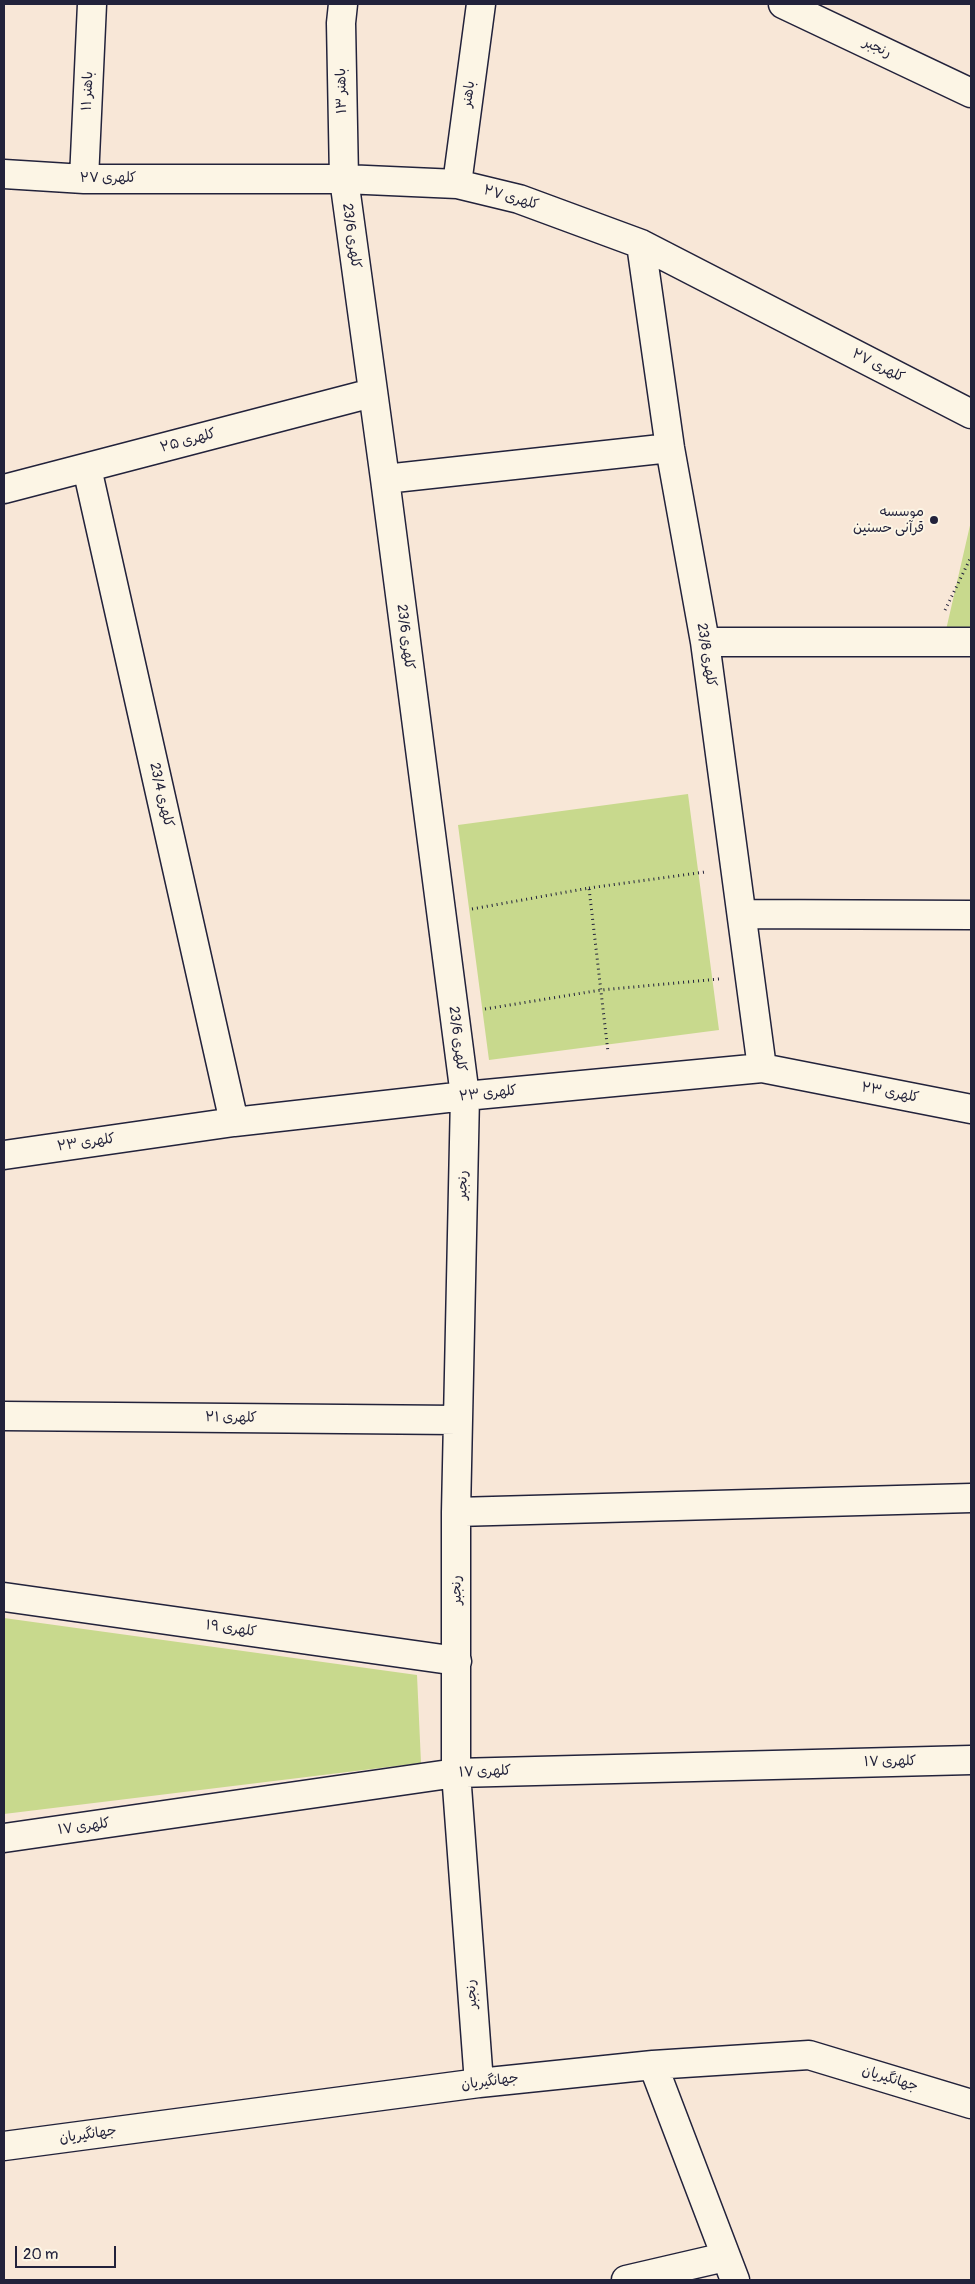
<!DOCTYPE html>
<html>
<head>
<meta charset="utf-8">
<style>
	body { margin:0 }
	#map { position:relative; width:975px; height:2284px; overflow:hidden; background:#f8e7d7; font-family:Pangolin,sans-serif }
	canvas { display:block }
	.frame { position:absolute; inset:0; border:5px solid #22223b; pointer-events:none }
	.scale { position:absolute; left:15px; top:2246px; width:101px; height:22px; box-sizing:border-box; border:2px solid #22223b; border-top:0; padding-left:6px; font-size:15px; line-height:18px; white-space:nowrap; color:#22223b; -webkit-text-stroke:4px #fcf5e5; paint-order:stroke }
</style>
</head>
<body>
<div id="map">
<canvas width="975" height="2284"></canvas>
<div class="frame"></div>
<div class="scale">20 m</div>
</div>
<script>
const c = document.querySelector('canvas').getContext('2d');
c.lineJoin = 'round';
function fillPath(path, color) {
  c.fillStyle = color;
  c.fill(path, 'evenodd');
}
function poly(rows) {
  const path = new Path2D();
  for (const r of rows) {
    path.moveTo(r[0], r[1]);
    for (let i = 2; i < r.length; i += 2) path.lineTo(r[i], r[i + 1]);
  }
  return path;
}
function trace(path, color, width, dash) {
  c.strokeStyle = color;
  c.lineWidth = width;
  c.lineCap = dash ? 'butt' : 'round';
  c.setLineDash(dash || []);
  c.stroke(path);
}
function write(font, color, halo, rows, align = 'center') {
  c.font = font + ' Pangolin,"Playpen Sans Arabic",sans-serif';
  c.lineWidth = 4;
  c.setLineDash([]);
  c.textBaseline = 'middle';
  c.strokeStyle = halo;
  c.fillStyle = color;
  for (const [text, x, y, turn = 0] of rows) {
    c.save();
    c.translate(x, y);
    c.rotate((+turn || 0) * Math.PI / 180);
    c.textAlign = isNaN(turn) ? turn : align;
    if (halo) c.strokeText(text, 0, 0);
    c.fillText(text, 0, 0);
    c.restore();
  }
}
fillPath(poly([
	[971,521,971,642,943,643],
	[688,794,719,1030,489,1060,458,825],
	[4,1618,417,1675,421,1763,4,1814]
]), '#c8d98d');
const street = poly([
	[343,4,341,23,344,179,385,479,465,1096,456,1512,456,1773,479,2083],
	[783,4,971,93],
	[4,174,84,179,344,179,457,184,519,199,641,244,971,414],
	[84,179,92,4],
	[457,184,481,4],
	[641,244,670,448,705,642,762,1068],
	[87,468,234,1122],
	[385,479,670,448],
	[4,489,372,393],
	[705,642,971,642],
	[742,914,971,915],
	[4,1155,234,1122,465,1096,762,1068,971,1109],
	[4,1416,457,1420],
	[456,1512,971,1498],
	[4,1597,457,1661],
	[4,1838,456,1773,971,1760],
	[653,2065,735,2280],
	[4,2146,479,2083,653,2065,809,2055,971,2104],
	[626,2280,725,2257]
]);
trace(street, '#22223b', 31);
trace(poly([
	[945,610,971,557],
	[589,888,705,872],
	[472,909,589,888,608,1052],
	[485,1009,601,990,719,979]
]), '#22223b', 3, [1, 4]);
trace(street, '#fcf5e5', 28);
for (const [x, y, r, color] of [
	[934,520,5,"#22223b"]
]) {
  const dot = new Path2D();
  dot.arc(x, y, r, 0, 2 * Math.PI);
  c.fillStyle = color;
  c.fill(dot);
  trace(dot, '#fcf5e5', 2);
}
write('14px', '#22223b', '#fcf5e5', [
	["رنجبر",877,48,25],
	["باهنر ۱۱",88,91,-87],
	["باهنر ۱۳",342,91,-91],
	["باهنر",469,94,-82],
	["کلهری ۲۷",108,178],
	["کلهری ۲۷",511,198,16],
	["کلهری 23/6",351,236,82],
	["کلهری ۲۷",878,366,27],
	["کلهری ۲۵",188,441,-15],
	["کلهری 23/6",405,637,83],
	["کلهری 23/8",706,655,81],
	["کلهری 23/4",161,795,77],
	["کلهری 23/6",457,1039,83],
	["کلهری ۲۳",890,1093,11],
	["کلهری ۲۳",488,1094,-6],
	["کلهری ۲۳",86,1143,-8],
	["رنجبر",463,1185,-89],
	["کلهری ۲۱",231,1418,1],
	["رنجبر",457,1590,-91],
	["کلهری ۱۹",231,1629,8],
	["کلهری ۱۷",890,1762,-1],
	["کلهری ۱۷",485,1772,-2],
	["کلهری ۱۷",84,1827,-8],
	["رنجبر",472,1994,-94],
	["جهانگیریان",890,2079,17],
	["جهانگیریان",490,2082,-7],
	["جهانگیریان",88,2135,-8]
]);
write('14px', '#22223b', '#fcf5e5', [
	["موسسه",924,512],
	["قرآنی حسنین",924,528]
], 'right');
</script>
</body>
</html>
